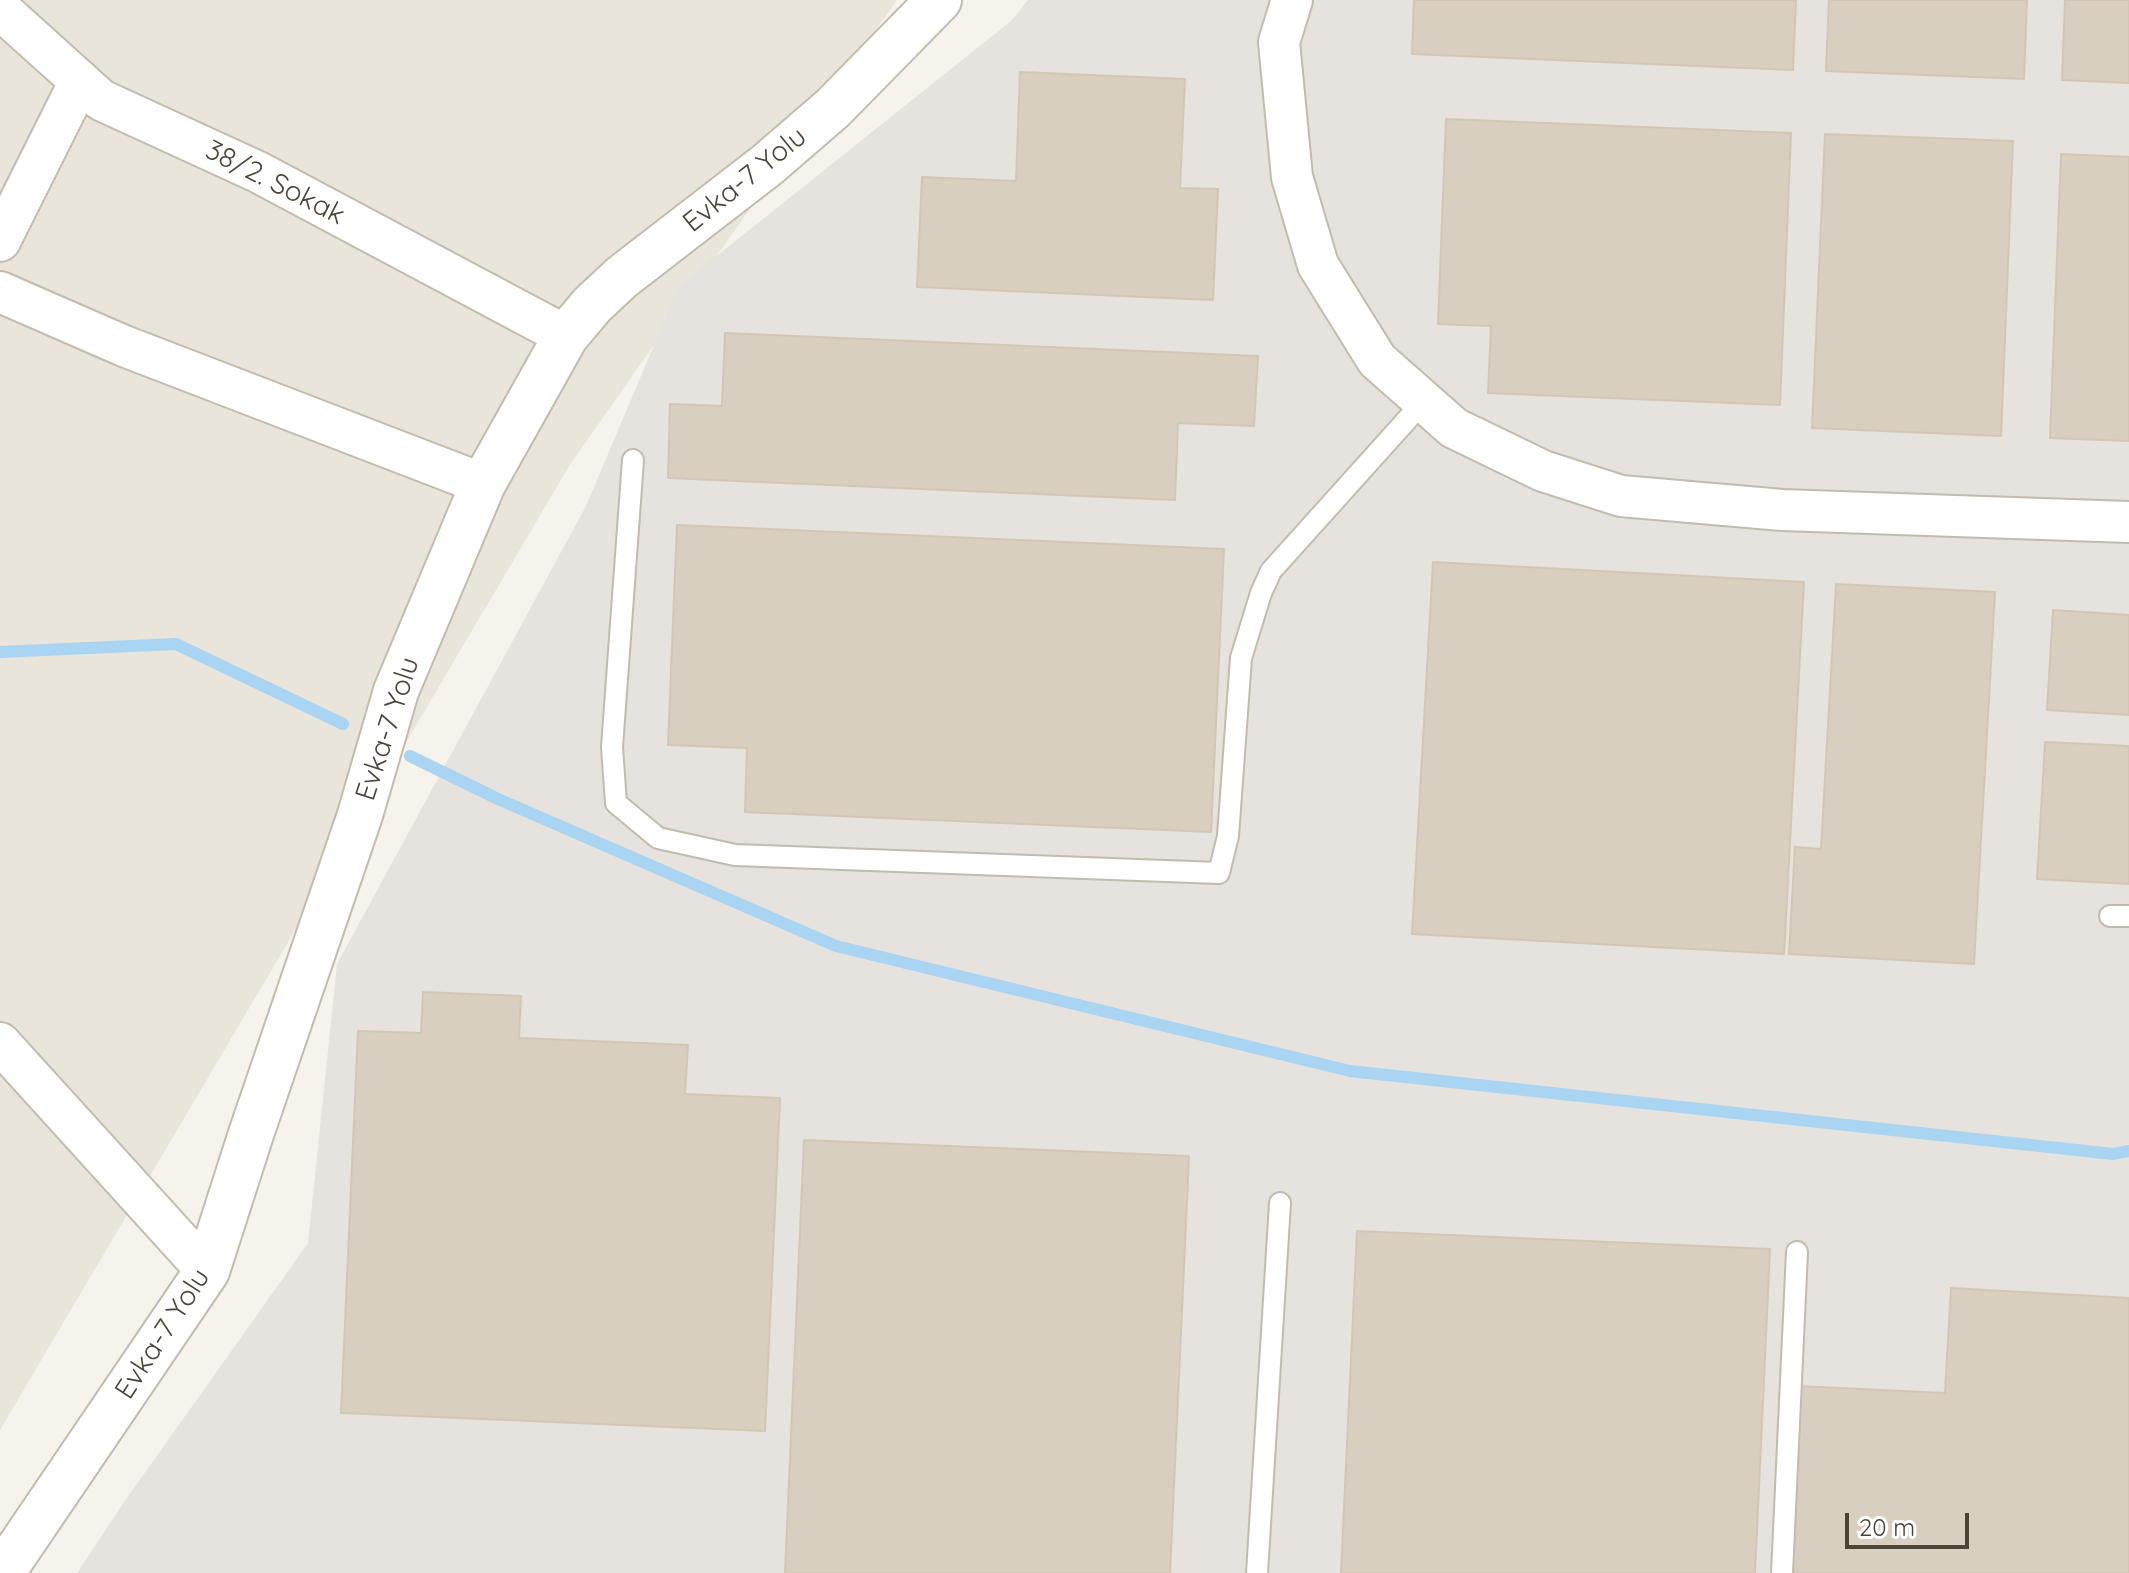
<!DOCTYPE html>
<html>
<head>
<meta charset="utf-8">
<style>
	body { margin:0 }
	#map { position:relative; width:2129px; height:1573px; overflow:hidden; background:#f6f3ec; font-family:Quicksand,sans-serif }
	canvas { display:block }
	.scale { position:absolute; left:1845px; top:1513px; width:124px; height:36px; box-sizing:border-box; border:4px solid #4b4439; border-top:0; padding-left:10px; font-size:24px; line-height:28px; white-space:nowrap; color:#4b4439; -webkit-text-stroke:6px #fff; paint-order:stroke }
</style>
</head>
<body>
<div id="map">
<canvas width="2129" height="1573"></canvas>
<div class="scale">20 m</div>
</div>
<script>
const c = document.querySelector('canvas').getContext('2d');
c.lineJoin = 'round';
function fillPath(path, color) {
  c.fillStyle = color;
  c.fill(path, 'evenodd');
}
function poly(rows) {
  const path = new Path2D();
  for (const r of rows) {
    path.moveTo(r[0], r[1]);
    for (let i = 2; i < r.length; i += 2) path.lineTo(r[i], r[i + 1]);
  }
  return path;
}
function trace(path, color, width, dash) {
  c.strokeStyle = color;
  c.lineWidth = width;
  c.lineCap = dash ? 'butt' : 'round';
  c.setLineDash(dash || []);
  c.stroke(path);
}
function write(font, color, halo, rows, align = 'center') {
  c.font = font + ' Quicksand,sans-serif';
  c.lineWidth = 6;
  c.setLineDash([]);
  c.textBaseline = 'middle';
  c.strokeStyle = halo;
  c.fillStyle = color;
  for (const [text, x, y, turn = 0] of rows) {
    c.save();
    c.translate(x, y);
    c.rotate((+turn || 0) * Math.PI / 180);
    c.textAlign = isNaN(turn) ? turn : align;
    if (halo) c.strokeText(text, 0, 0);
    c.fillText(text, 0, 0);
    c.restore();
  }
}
fillPath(poly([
	[0,0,897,0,571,463,0,1430]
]), '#eae5da');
fillPath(poly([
	[1028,0,2129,0,2129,1573,77,1573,122,1505,308,1243,337,964,586,506,679,286,1011,21]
]), '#e6e2dd');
trace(poly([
	[0,652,176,644,343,724],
	[410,756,498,799,836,946,1350,1071,2113,1154,2129,1151]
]), '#a9d4f2', 12);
const building = poly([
	[1414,0,1796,0,1793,70,1412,54,1414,0],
	[1829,0,2027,0,2024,79,1826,71,1829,0],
	[2065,0,2129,0,2129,83,2062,80,2065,0],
	[1020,72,1185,79,1180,188,1218,189,1213,300,917,287,922,177,1016,181,1020,72],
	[1446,119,1791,133,1780,405,1488,393,1491,326,1438,324,1446,119],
	[1825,134,2013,141,2001,436,1812,428,1825,134],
	[2061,154,2129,157,2129,441,2050,438,2061,154],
	[725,333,1258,356,1254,426,1178,423,1175,500,668,478,670,404,722,406,725,333],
	[677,525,1224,549,1211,832,745,812,747,748,668,745,677,525],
	[1433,562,1804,582,1784,954,1412,934,1433,562],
	[1836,584,1995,592,1974,964,1789,954,1795,847,1821,849,1836,584],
	[2053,610,2129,615,2129,715,2047,710,2053,610],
	[2045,742,2129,746,2129,884,2037,879,2045,742],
	[423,992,521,996,519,1038,688,1045,685,1094,780,1098,765,1431,341,1413,358,1031,421,1033,423,992],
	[804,1140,1189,1156,1170,1573,785,1573,804,1140],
	[1357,1231,1770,1249,1755,1573,1341,1573,1357,1231],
	[1951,1288,2129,1298,2129,1573,1787,1573,1797,1386,1945,1393,1951,1288]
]);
fillPath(building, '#d8cfc1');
trace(building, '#d3c7b4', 2);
const service = poly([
	[633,460,612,747,616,803,658,838,735,855,1219,873,1228,836,1241,658,1261,593,1271,571,1423,402],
	[2110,916,2129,916],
	[1257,1573,1280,1203],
	[1782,1573,1797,1252]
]);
const minor = poly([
	[1292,0,1279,42,1292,177,1318,265,1377,360,1454,428,1543,471,1621,496,1782,510,2129,522],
	[0,9,101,100,258,172,566,336],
	[0,241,80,81],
	[0,292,124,346,483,484],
	[0,1043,207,1271]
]);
const tertiary = poly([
	[2,1573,207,1271,251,1134,360,815,396,691,483,484,566,336,592,305,622,277,767,165,833,108,939,0]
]);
trace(service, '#c2bbae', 24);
trace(minor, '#c2bbae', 44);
trace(tertiary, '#c2bbae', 48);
trace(service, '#fff', 20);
trace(minor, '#fff', 40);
trace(tertiary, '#fff', 44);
write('28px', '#4b4439', '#fff', [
	["Evka-7 Yolu",745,180,-39],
	["38/2. Sokak",275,183,27],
	["Evka-7 Yolu",388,729,-72],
	["Evka-7 Yolu",163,1334,-57]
]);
</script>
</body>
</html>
